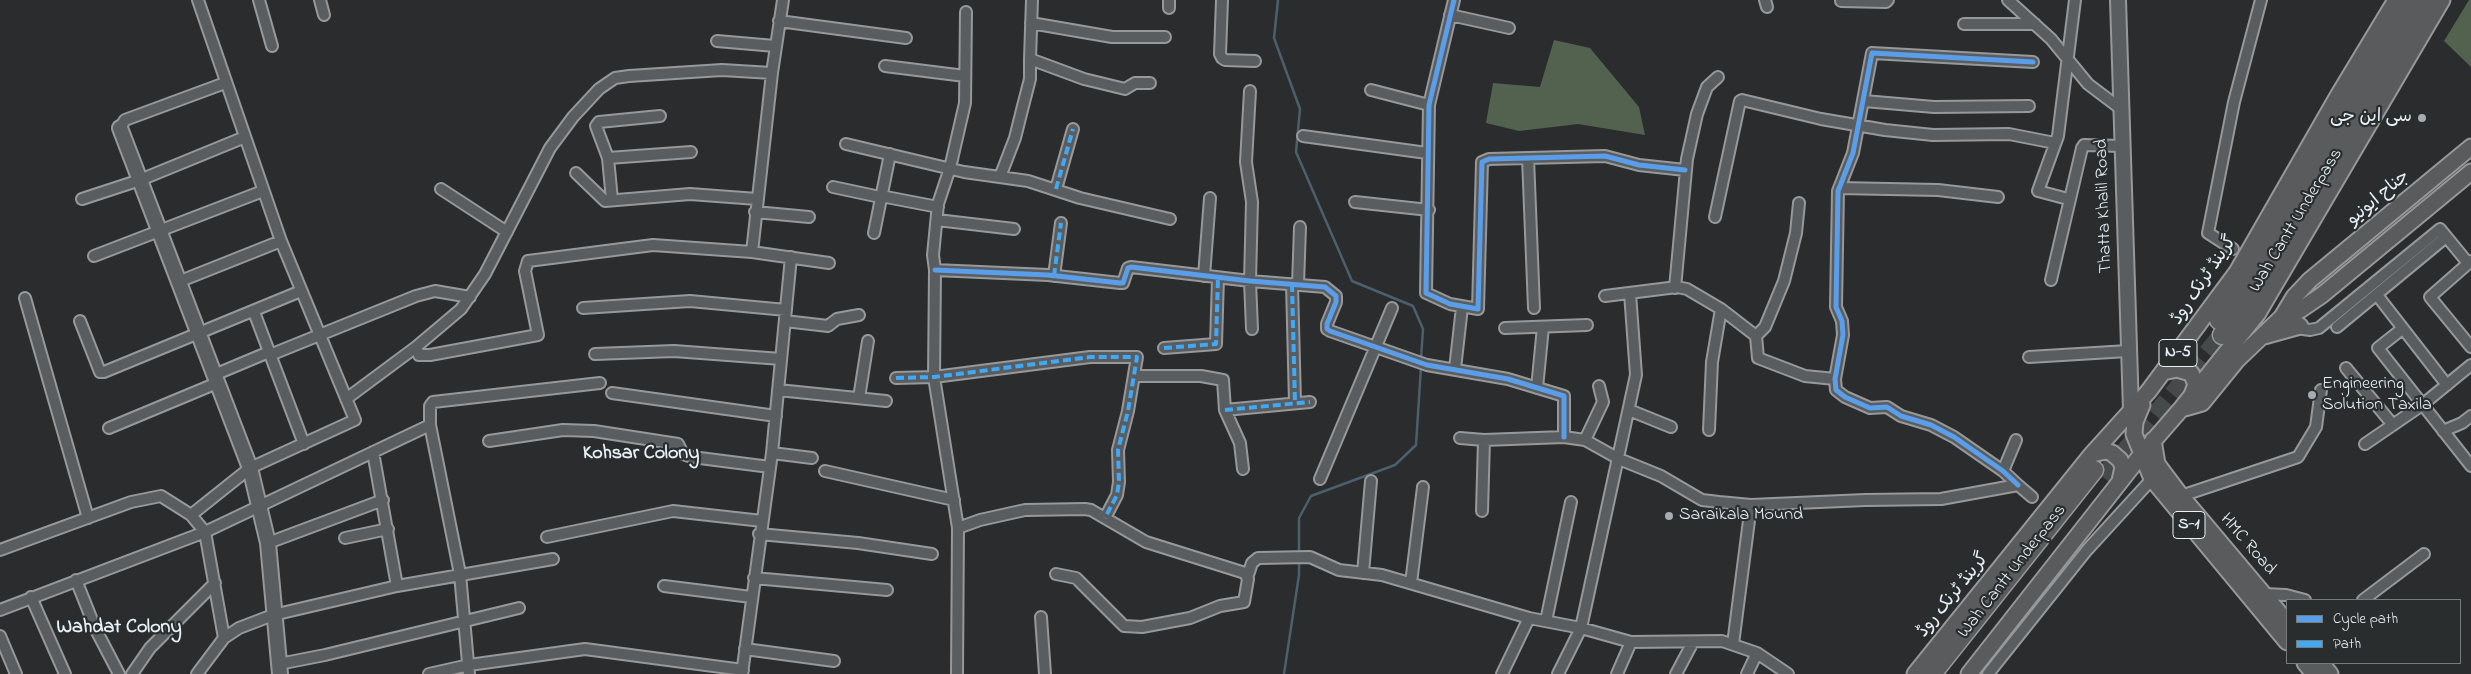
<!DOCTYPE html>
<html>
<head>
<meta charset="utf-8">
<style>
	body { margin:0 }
	#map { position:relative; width:2471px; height:674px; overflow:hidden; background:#2b2c2d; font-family:"Indie Flower",sans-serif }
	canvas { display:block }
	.legend { position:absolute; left:2286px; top:599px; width:175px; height:65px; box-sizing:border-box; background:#2a2d2e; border:1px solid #767b7f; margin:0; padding:6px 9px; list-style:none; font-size:15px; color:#e8f1f8 }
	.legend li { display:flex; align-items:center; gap:10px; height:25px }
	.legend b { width:25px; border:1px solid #767b7f }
</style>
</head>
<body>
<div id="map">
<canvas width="2471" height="674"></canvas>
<ul class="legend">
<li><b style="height:6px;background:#5a9eea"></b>Cycle path</li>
<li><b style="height:6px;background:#3fa9f5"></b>Path</li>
</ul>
</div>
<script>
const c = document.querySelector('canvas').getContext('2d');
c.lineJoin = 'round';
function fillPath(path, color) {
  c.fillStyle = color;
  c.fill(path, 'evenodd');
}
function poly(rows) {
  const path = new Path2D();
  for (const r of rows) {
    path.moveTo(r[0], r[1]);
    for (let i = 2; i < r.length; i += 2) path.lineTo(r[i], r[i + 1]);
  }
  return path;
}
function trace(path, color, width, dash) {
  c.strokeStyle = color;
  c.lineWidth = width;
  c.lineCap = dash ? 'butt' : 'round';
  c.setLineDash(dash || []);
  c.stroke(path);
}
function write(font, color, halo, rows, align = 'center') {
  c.font = font + ' "Indie Flower","Playpen Sans Arabic",sans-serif';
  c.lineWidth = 4.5;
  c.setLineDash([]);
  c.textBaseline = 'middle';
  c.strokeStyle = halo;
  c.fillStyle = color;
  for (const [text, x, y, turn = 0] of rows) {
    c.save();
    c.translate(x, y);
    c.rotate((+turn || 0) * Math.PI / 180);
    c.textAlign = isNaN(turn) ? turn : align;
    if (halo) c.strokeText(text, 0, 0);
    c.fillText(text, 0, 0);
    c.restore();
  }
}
fillPath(poly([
	[2469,0,2471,0,2471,67,2444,41],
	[1554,40,1590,48,1639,107,1645,135,1578,124,1519,131,1486,123,1493,83,1540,87]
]), '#52624f');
trace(poly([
	[1278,0,1274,38,1300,109,1296,152,1352,281,1413,306,1423,329,1421,359],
	[1299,554,1299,518,1311,496,1395,465,1416,445,1421,367],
	[1284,674,1299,575,1299,559]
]), '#4c5f6d', 2.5);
trace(poly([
	[2103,477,2222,335]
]), '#474a4b', 18, [18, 9]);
const street = poly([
	[259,0,272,46],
	[320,0,324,15],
	[1222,0,1220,54,1222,58,1225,60,1255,61],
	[1454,0,1429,105,1426,293,1450,304,1478,309,1482,162,1489,159,1605,156,1639,165,1685,170],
	[1765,0,1767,7],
	[2008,0,2051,39,2088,84,2121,109],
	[1841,1,1886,2,1888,0],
	[1169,8,1169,0],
	[1450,15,1509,28],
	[779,21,906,38],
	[1031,23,1112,37,1165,37],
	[1964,24,2035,24],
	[717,41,775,46],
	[1030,59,1032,0],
	[885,66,965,76],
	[1371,90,1429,105],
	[1250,91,1246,162,1252,202,1250,281,1252,329],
	[1864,101,1934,107,2029,106],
	[120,128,125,120,225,83],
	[1303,136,1427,153],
	[846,144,964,172,1028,181,1080,198,1170,219],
	[608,158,691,152],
	[1528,158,1534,308],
	[576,173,605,201,690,194,757,199],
	[1000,177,1015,138,1023,106,1030,79,1030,59,1084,79,1125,89,1135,83,1150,83],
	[833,187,880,197],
	[1839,188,1938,190,1998,197],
	[441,189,507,232],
	[1056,189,1073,129],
	[881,196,938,207],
	[82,199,140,180,245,137],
	[2068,199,2038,191,2058,136,2075,0],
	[612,200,608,158,596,126,599,122,660,116],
	[1355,202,1429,210],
	[755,212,809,217],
	[1715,217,1740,101,1742,100,1821,119,1885,130,1933,135,2009,134,2055,143],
	[937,220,1014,229],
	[874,233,890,154],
	[2233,249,2208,233,2234,102,2261,0],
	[752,252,772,73,783,0],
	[94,256,263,191],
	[2471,261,2430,297,2471,347],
	[935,270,1048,275,1120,283,1123,283,1128,268,1131,267,1250,281,1325,287,1336,296,1336,302,1327,324,1327,329,1330,331,1427,365,1508,379,1564,396,1564,437],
	[1054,276,1061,223],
	[1204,276,1210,198],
	[2051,280,2082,148,2084,145,2122,146],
	[178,282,281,241],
	[1292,284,1295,403],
	[1298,285,1300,227],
	[1675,288,1687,159,1697,114,1707,87,1718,77],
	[2377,295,2447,385],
	[1605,296,1677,287,1687,289,1721,309,1756,336,1758,358,1805,376,1835,379],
	[25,298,88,518],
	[583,308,690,301,786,310],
	[254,312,304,444],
	[80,321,100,372,104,372,301,291],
	[785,321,828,326,837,319,859,315],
	[2298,321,2303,329,2310,330,2319,328,2440,229,2468,263],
	[2337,327,2446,237],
	[1505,328,1587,325],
	[2402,329,2378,348,2471,466],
	[1756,336,1765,327,1784,281,1796,233,1799,203],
	[416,347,419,355,430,355,538,335,525,271,528,261,653,245,752,252,829,263],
	[1164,348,1216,344,1218,278],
	[595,354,674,351,781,359],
	[270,355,416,296,435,291,470,297],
	[2029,357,2128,351],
	[2346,368,2393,425],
	[1455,369,1462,307],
	[214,375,269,352],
	[1135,376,1201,376,1223,380,1225,410,1240,443,1243,469],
	[896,378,934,377,1090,357,1137,357,1128,411,1118,450,1119,482,1117,495,1105,518],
	[1537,388,1543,327],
	[778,390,886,401],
	[612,393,776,416],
	[859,398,868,341],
	[346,399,416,347,461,309,485,274,550,148,573,117,599,89,615,78,629,76,722,70,772,73],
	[1225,410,1310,402],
	[1629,410,1671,427],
	[430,425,430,406,433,402,600,383],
	[109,428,217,383],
	[1709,430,1712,362,1721,309],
	[2443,431,2462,423,2471,416],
	[1460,438,1484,440,1564,437,1585,440,1619,459,1661,476,1702,500,1719,502,1751,505,1865,500,1941,499,2018,485,2032,497],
	[1585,440,1603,402,1599,386],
	[489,441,563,430,594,431,678,444,683,454,692,457,770,467],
	[2365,444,2422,405,2471,365],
	[373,452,397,586],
	[772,453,812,458],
	[825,471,954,500],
	[2003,471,2016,440],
	[1320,479,1392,308],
	[2018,485,2003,471,1954,437,1931,425,1901,416,1887,407,1870,408,1845,397,1836,390,1835,379,1843,335,1842,321,1836,307,1838,191,1853,153,1872,53,2033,62],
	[2181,496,2298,457,2316,427,2321,390],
	[1482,511,1484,440],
	[191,515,250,468,355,420,281,241,198,0],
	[958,528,980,520,1025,510,1085,509,1091,510,1146,542,1245,573,1248,579,1244,602,1220,606,1190,618,1142,627,1124,626,1076,578,1056,574],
	[759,534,858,543,932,554],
	[547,537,673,511,762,521],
	[345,538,388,529],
	[268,543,383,500],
	[0,550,131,502,161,496,191,515,205,532,0,610],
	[1363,573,1371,481],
	[1248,575,1252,563,1258,558,1310,557,1339,570,1382,575,1529,618],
	[754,578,887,590],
	[76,580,96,630,119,674],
	[1411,583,1423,487],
	[664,586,751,597],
	[2261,596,2264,594,2286,595,2305,600],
	[31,597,65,674],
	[2363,600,2424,554],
	[1041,617,1045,674],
	[1546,621,1571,502],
	[0,636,16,674],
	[224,638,205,532,430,425,460,574,469,674],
	[1733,644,1751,505],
	[745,649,834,661],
	[279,664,325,655,519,608],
	[132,674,150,648,215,583],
	[197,674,224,638,239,628,273,615,397,586,553,559],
	[429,674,469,665,585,649,743,670],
	[742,674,772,453,791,257],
	[957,674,958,528,934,377,935,270,933,255,938,204,950,168,965,103,966,12],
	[1502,674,1529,618,1581,628,1631,642,1722,641,1757,653,1788,674],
	[1558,674,1581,628,1636,375,1630,293],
	[1617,674,1631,642],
	[1676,674,1693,642],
	[1747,674,1757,653],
	[1988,674,2087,550,2152,479]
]);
const secondary = poly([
	[2118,0,2131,410],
	[120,128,250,468,268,543,280,674]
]);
const primary = poly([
	[2282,317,2300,310,2322,295,2471,172],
	[2264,336,2300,326],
	[2163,372,2177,369,2191,373,2196,384,2192,395],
	[2142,405,2135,422,2134,434,2152,479,2287,642],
	[2181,409,2202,403,2237,360,2282,317,2294,297,2310,280,2471,147],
	[2153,440,2157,464,2181,496,2287,622],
	[2092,454,2106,451,2112,453,2120,460,2123,467,2120,481],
	[2305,663,2314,674],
	[2321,663,2330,674],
	[1915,674,2092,454,2148,392,2237,272,2338,96,2396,0],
	[1969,674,2141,455,2181,409,2258,313,2442,0]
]);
const highway = poly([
	[2219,320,2253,271,2306,174,2412,0],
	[2222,335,2267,274,2429,0],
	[1932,674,2094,470]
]);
trace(street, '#96989a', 14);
trace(secondary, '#96989a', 18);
trace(primary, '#96989a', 19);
trace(highway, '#96989a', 21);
trace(street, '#5a5d60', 10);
trace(secondary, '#5a5d60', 14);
trace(primary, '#5a5b5c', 15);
trace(highway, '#5a5b5c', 18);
trace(poly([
	[1056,189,1073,129],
	[1054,276,1061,223],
	[1292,284,1295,403],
	[1164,348,1216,344,1218,278],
	[896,378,934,377,1090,357,1137,357,1128,411,1118,450,1119,482,1117,495,1105,518],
	[1225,410,1310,402]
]), '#3fa9f5', 4, [8, 4]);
trace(poly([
	[1454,0,1429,105,1426,293,1450,304,1478,309,1482,162,1489,159,1605,156,1639,165,1685,170],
	[935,270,1048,275,1120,283,1123,283,1128,268,1131,267,1250,281,1325,287,1336,296,1336,302,1327,324,1327,329,1330,331,1427,365,1508,379,1564,396,1564,437],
	[2018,485,2003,471,1954,437,1931,425,1901,416,1887,407,1870,408,1845,397,1836,390,1835,379,1843,335,1842,321,1836,307,1838,191,1853,153,1872,53,2033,62]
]), '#5a9eea', 5);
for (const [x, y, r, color] of [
	[2422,118,5,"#a6acb1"],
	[2312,395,5,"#a6acb1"],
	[1669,516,5,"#a6acb1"]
]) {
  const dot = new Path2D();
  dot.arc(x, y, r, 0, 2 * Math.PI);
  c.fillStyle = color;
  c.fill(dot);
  trace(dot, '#2a2d2e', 2);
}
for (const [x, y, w] of [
	[2178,353,38],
	[2189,525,32]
]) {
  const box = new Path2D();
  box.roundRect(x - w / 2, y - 13.5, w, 27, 4);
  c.fillStyle = '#2a2d2e';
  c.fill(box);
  trace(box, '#e8f1f8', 1);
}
write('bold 16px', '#e8f1f8', null, [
	["N-5",2178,353],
	["S-1",2189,525]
]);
write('18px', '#e8f1f8', '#2a2d2e', [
	["سی این جی",2412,118,"right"],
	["Engineering",2322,385],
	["Solution Taxila",2322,406],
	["Saraikala Mound",1679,516]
], 'left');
write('18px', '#e8f1f8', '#2a2d2e', [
	["جناح ایونیو",2379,199,-40],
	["Thatta Khalil Road",2105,206,-92],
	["Wah Cantt Underpass",2297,221,-59],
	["گرینڈ ٹرنک روڈ",2205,281,-56],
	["HMC Road",2247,545,49],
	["Wah Cantt Underpass",2013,572,-52],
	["گرینڈ ٹرنک روڈ",1954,596,-51]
]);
write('bold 20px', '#e8f1f8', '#2a2d2e', [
	["Kohsar Colony",641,455],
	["Wahdat Colony",119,629]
]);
</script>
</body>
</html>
